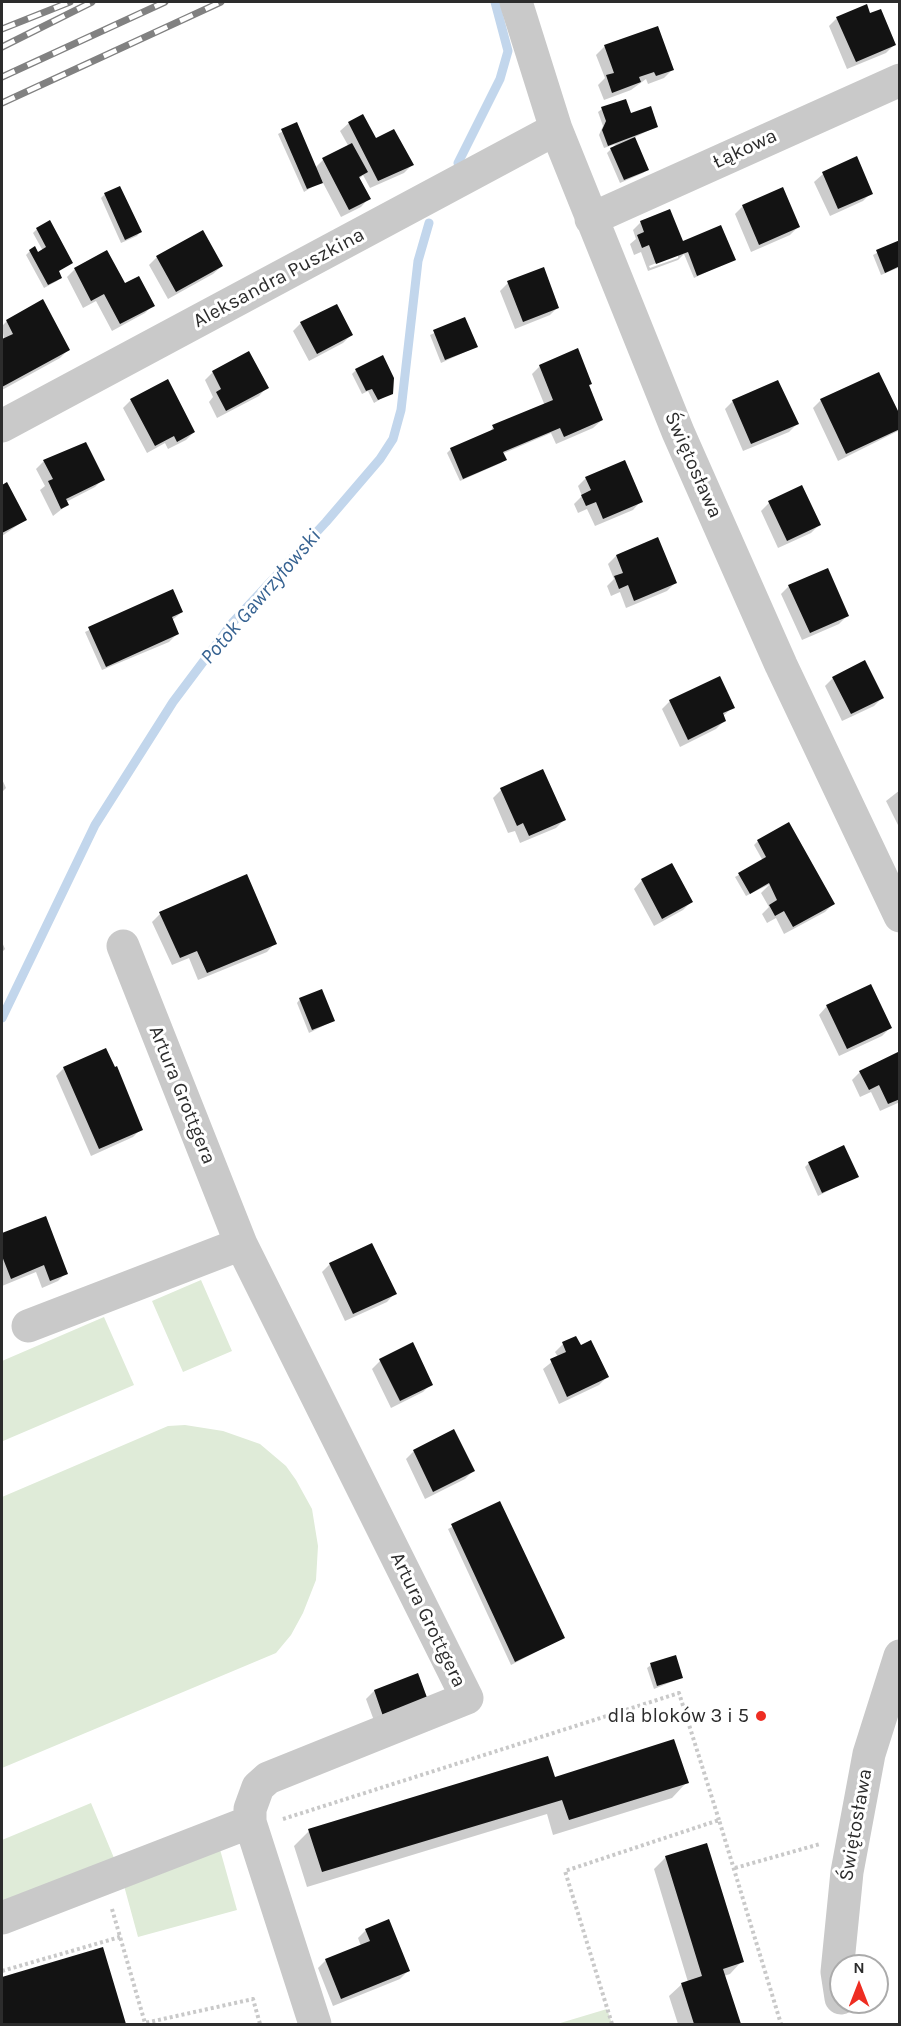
<!DOCTYPE html>
<html>
<head>
<meta charset="utf-8">
<style>
	body { margin:0 }
	#map { position:relative; width:901px; height:2026px; overflow:hidden; background:#fff; font-family:Karla,sans-serif }
	canvas { display:block }
	.frame { position:absolute; inset:0; border:3px solid #2c2c2c; pointer-events:none }
	.north { position:absolute; left:829px; top:1954px; width:60px; height:60px; box-sizing:border-box; background:#fff; border:2px solid #ababab; border-radius:50%; rotate:0deg; font-size:16px; font-weight:700; line-height:24px; text-align:center; color:#2c2c2c }
	.north::after { content:''; display:block; margin:auto; width:21px; height:27px; background:#ee2d22; clip-path:polygon(50% 0,100% 100%,50% 72%,0 100%) }
</style>
</head>
<body>
<div id="map">
<canvas width="901" height="2026"></canvas>
<div class="frame"></div>
<div class="north">N</div>
</div>
<script>
const c = document.querySelector('canvas').getContext('2d');
c.lineJoin = 'round';
function fillPath(path, color) {
  c.fillStyle = color;
  c.fill(path, 'evenodd');
}
function poly(rows) {
  const path = new Path2D();
  for (const r of rows) {
    path.moveTo(r[0], r[1]);
    for (let i = 2; i < r.length; i += 2) path.lineTo(r[i], r[i + 1]);
  }
  return path;
}
function trace(path, color, width, dash) {
  c.strokeStyle = color;
  c.lineWidth = width;
  c.lineCap = dash ? 'butt' : 'round';
  c.setLineDash(dash || []);
  c.stroke(path);
}
function write(font, color, halo, rows, align = 'center') {
  c.font = font + ' Karla,sans-serif';
  c.lineWidth = 6;
  c.setLineDash([]);
  c.textBaseline = 'middle';
  c.strokeStyle = halo;
  c.fillStyle = color;
  for (const [text, x, y, turn = 0] of rows) {
    c.save();
    c.translate(x, y);
    c.rotate((+turn || 0) * Math.PI / 180);
    c.textAlign = isNaN(turn) ? turn : align;
    if (halo) c.strokeText(text, 0, 0);
    c.fillText(text, 0, 0);
    c.restore();
  }
}
fillPath(poly([
	[201,1280,232,1351,183,1372,152,1301],
	[104,1317,134,1385,3,1441,2,1361],
	[185,1425,223,1431,260,1444,286,1466,296,1480,312,1509,318,1546,316,1580,303,1613,291,1635,276,1653,2,1768,2,1497,168,1426],
	[91,1803,114,1858,2,1903,2,1840],
	[219,1846,237,1910,138,1937,123,1882],
	[607,2009,612,2024,557,2024]
]), '#dfebd8');
fillPath(poly([
	[869,15,894,45,886,53,847,69,829,26,837,18],
	[657,28,672,70,664,78,648,84,646,79,631,90,604,100,598,85,605,78,596,55,604,47],
	[602,109,630,115,656,127,633,138,647,170,643,173,620,183,607,153,616,144,604,148,599,135,603,126,598,112],
	[349,123,412,165,404,173,370,188,363,175,359,179,369,198,361,207,341,217,322,181,304,192,278,134,296,124,315,168,323,160,349,147,340,131],
	[856,158,871,193,863,201,830,216,814,182,823,174],
	[105,194,140,232,137,236,121,243,101,198],
	[743,206,798,227,790,235,751,252,735,214],
	[641,222,682,244,734,259,694,278,684,254,678,260,648,271,641,252,634,255,630,244,636,239,633,230],
	[678,254,678,258,650,268,649,266],
	[37,229,71,263,57,272,60,277,57,281,44,288,26,255,30,251,37,254,43,251,33,233],
	[900,241,900,267,881,275,873,255],
	[157,257,222,266,213,274,168,299,149,265],
	[75,269,124,285,153,305,145,313,112,331,96,301,83,308,67,277],
	[508,283,558,307,550,315,515,329,500,291],
	[465,319,476,347,441,363,430,335],
	[7,321,68,350,60,358,2,390,2,341,4,340,2,326],
	[301,323,351,335,343,343,309,361,293,331],
	[540,366,591,384,588,387,602,420,593,428,556,444,551,433,502,454,505,460,501,463,460,481,447,453,451,449,490,432,493,427,545,406,532,374],
	[356,370,391,393,374,403,368,391,362,394,352,374],
	[213,372,267,387,259,396,217,418,209,402,213,397,205,380],
	[131,400,194,432,186,440,168,449,165,443,147,453,123,408],
	[821,400,900,419,900,430,838,461,813,408],
	[733,401,797,424,789,432,743,451,725,409],
	[44,461,103,479,95,487,66,502,67,505,53,516,40,490,45,486,36,469],
	[586,478,641,501,633,510,595,526,587,509,578,513,574,504,582,496,578,486],
	[6,484,25,520,2,536,2,487],
	[769,503,819,525,811,533,778,548,761,511],
	[658,539,675,583,667,591,626,608,620,592,611,596,607,586,614,579,608,564,616,556],
	[789,586,847,616,839,624,802,640,781,594],
	[172,591,182,612,171,621,177,634,169,642,102,670,85,632],
	[833,678,882,698,874,706,842,721,825,686],
	[670,701,733,707,722,717,724,721,716,729,680,747,662,709],
	[2,779,6,788,2,792],
	[501,790,564,820,556,828,520,843,515,831,508,833,493,798],
	[900,790,900,829,886,801],
	[758,841,833,904,825,912,784,934,776,918,767,923,762,914,769,907,761,893,770,884,746,896,735,877,763,861,754,845],
	[642,880,691,902,683,910,654,926,634,889],
	[160,914,275,943,267,952,198,980,189,958,172,965,152,922],
	[2,942,5,949,2,952],
	[300,999,333,1021,309,1033,297,1003],
	[827,1006,890,1028,882,1036,839,1056,819,1015],
	[900,1053,900,1102,880,1111,871,1092,860,1097,852,1080,860,1072],
	[64,1068,141,1129,133,1137,91,1156,56,1076],
	[809,1163,857,1176,818,1196,805,1167],
	[45,1218,66,1273,58,1281,42,1288,36,1272,2,1286,2,1235],
	[330,1264,395,1293,387,1302,345,1321,322,1272],
	[563,1344,580,1347,607,1377,599,1385,559,1404,543,1369,558,1357,555,1352],
	[380,1361,431,1384,423,1392,391,1408,372,1369],
	[414,1451,473,1471,465,1479,425,1499,406,1459],
	[499,1503,563,1638,511,1665,448,1529],
	[651,1665,681,1678,654,1689,647,1668],
	[417,1675,376,1726,366,1699,374,1691],
	[554,1778,687,1782,672,1798,553,1835,547,1814,307,1887,294,1846,309,1831],
	[666,1857,742,1961,730,1974,724,1976,739,2024,678,2024,669,1996,682,1984,688,1982,654,1869],
	[366,1930,408,1971,400,1979,333,2006,318,1968,326,1960,361,1946,358,1938],
	[102,1949,124,2024,2,2024,2,1978]
]), '#0003');
trace(poly([
	[458,163,500,79,508,51,495,2],
	[2,1018,95,825,173,702,233,622,326,522,380,459,393,439,401,410,418,261,429,223]
]), '#c2d6ec', 9);
fillPath(poly([
	[867,4,870,13,881,9,896,45,856,62,836,17],
	[658,26,674,70,656,76,654,72,639,77,641,82,612,93,606,75,614,73,604,45],
	[626,99,631,113,651,106,658,127,608,146,602,130,606,121,601,107],
	[363,114,376,138,394,129,414,165,378,181,348,122],
	[297,122,323,183,307,189,281,129],
	[635,137,649,170,624,180,610,148],
	[352,143,368,172,359,177,371,199,349,210,322,158],
	[857,156,873,194,838,209,822,172],
	[120,186,142,232,125,240,104,193],
	[783,187,800,227,759,245,742,205],
	[670,209,683,241,721,225,736,260,697,276,688,252,656,264,649,245,642,248,637,235,644,232,640,221],
	[50,220,73,263,59,271,62,278,48,285,29,250,35,246,38,252,46,247,36,228],
	[203,230,223,266,176,292,156,256],
	[900,240,900,266,885,273,876,250],
	[107,250,125,283,139,276,155,306,120,324,104,294,91,301,74,268],
	[544,267,559,308,523,322,507,281],
	[43,299,70,350,2,387,2,339,13,334,6,320],
	[337,304,353,335,317,354,300,322],
	[465,317,478,347,445,360,433,330],
	[578,348,592,384,589,385,603,420,564,437,560,428,503,452,507,460,463,479,450,448,494,429,492,425,553,400,539,365],
	[249,351,269,388,226,411,216,392,221,389,212,371],
	[383,355,394,378,393,394,378,400,372,389,366,391,355,369],
	[879,372,900,415,900,429,846,454,820,399],
	[168,379,195,432,177,442,174,436,155,446,130,399],
	[778,380,799,424,751,444,732,400],
	[86,442,105,480,66,499,69,505,61,509,48,481,53,479,43,460],
	[625,460,643,502,603,519,596,502,586,506,581,495,591,490,585,477],
	[7,482,27,520,2,533,2,485],
	[802,485,821,525,787,541,768,501],
	[658,537,677,583,634,601,628,585,619,589,614,576,623,573,616,555],
	[828,568,849,616,810,633,788,585],
	[173,589,183,612,172,617,179,634,106,667,88,627],
	[865,660,884,698,851,714,832,677],
	[720,676,735,708,723,713,726,721,688,740,669,700],
	[543,769,566,820,529,836,523,823,517,826,500,788],
	[789,822,835,904,793,927,784,911,775,916,769,905,777,900,769,883,750,894,738,873,766,857,757,840],
	[672,863,693,902,662,919,641,879],
	[247,874,277,944,207,973,197,951,180,958,159,912],
	[871,984,892,1028,847,1049,826,1005],
	[322,989,335,1021,312,1030,299,998],
	[106,1048,115,1067,117,1066,143,1130,99,1149,63,1067],
	[900,1051,900,1099,888,1104,879,1085,869,1090,859,1071],
	[844,1145,859,1177,822,1193,808,1162],
	[46,1216,68,1274,50,1281,44,1265,11,1279,2,1256,2,1233],
	[372,1243,397,1294,353,1314,329,1263],
	[576,1336,581,1345,591,1340,609,1377,567,1397,550,1359,566,1352,562,1342],
	[413,1342,433,1385,400,1401,379,1359],
	[454,1429,475,1471,433,1492,413,1450],
	[500,1501,565,1638,515,1662,451,1524],
	[676,1655,683,1678,657,1686,650,1663],
	[418,1673,429,1703,384,1719,374,1690],
	[674,1739,689,1783,569,1820,562,1800,322,1872,308,1829,548,1756,555,1777],
	[707,1843,744,1962,723,1969,741,2024,694,2024,681,1983,702,1976,665,1856],
	[389,1919,410,1971,341,1999,325,1959,370,1941,365,1929],
	[103,1947,126,2024,2,2024,2,1977]
]), '#131313');
trace(poly([
	[283,1819,679,1693,719,1820],
	[735,1868,820,1844],
	[112,1909,145,2023,253,1999,260,2024],
	[2,1971,120,1937],
	[612,2024,565,1871,719,1820,781,2024]
]), '#c9c9c9', 4, [3, 3]);
trace(poly([
	[516,2,556,129,678,432,781,665,900,916],
	[591,219,900,80],
	[2,426,556,129],
	[123,946,241,1244],
	[28,1326,241,1244,467,1698,268,1778,258,1787,250,1809,250,1822,315,2024],
	[2,1918,250,1822],
	[841,1998,837,1972,847,1872,869,1754,900,1656]
]), '#c9c9c9', 33);
const rail = poly([
	[2,29,70,2],
	[2,47,92,2],
	[2,77,165,2],
	[2,103,221,2]
]);
trace(rail, '#818181', 7);
trace(rail, '#fff', 4.5, [14]);
for (const [x, y, r, color] of [
	[761,1716,6,"#ee2d22"]
]) {
  const dot = new Path2D();
  dot.arc(x, y, r, 0, 2 * Math.PI);
  c.fillStyle = color;
  c.fill(dot);
  trace(dot, '#fff', 2);
}
write('20px', '#2c2c2c', '#fff', [
	["Łąkowa",745,149,-25],
	["Aleksandra Puszkina",279,278,-28],
	["Świętosława",693,465,66],
	["Artura Grottgera",182,1095,68],
	["Artura Grottgera",428,1620,64],
	["Świętosława",856,1825,-80]
]);
write('20px', '#2c2c2c', '#fff', [
	["dla bloków 3 i 5",749,1716]
], 'right');
write('italic 21px', '#366291', '#fff', [
	["Potok Gawrzyłowski",261,597,-49]
]);
</script>
</body>
</html>
